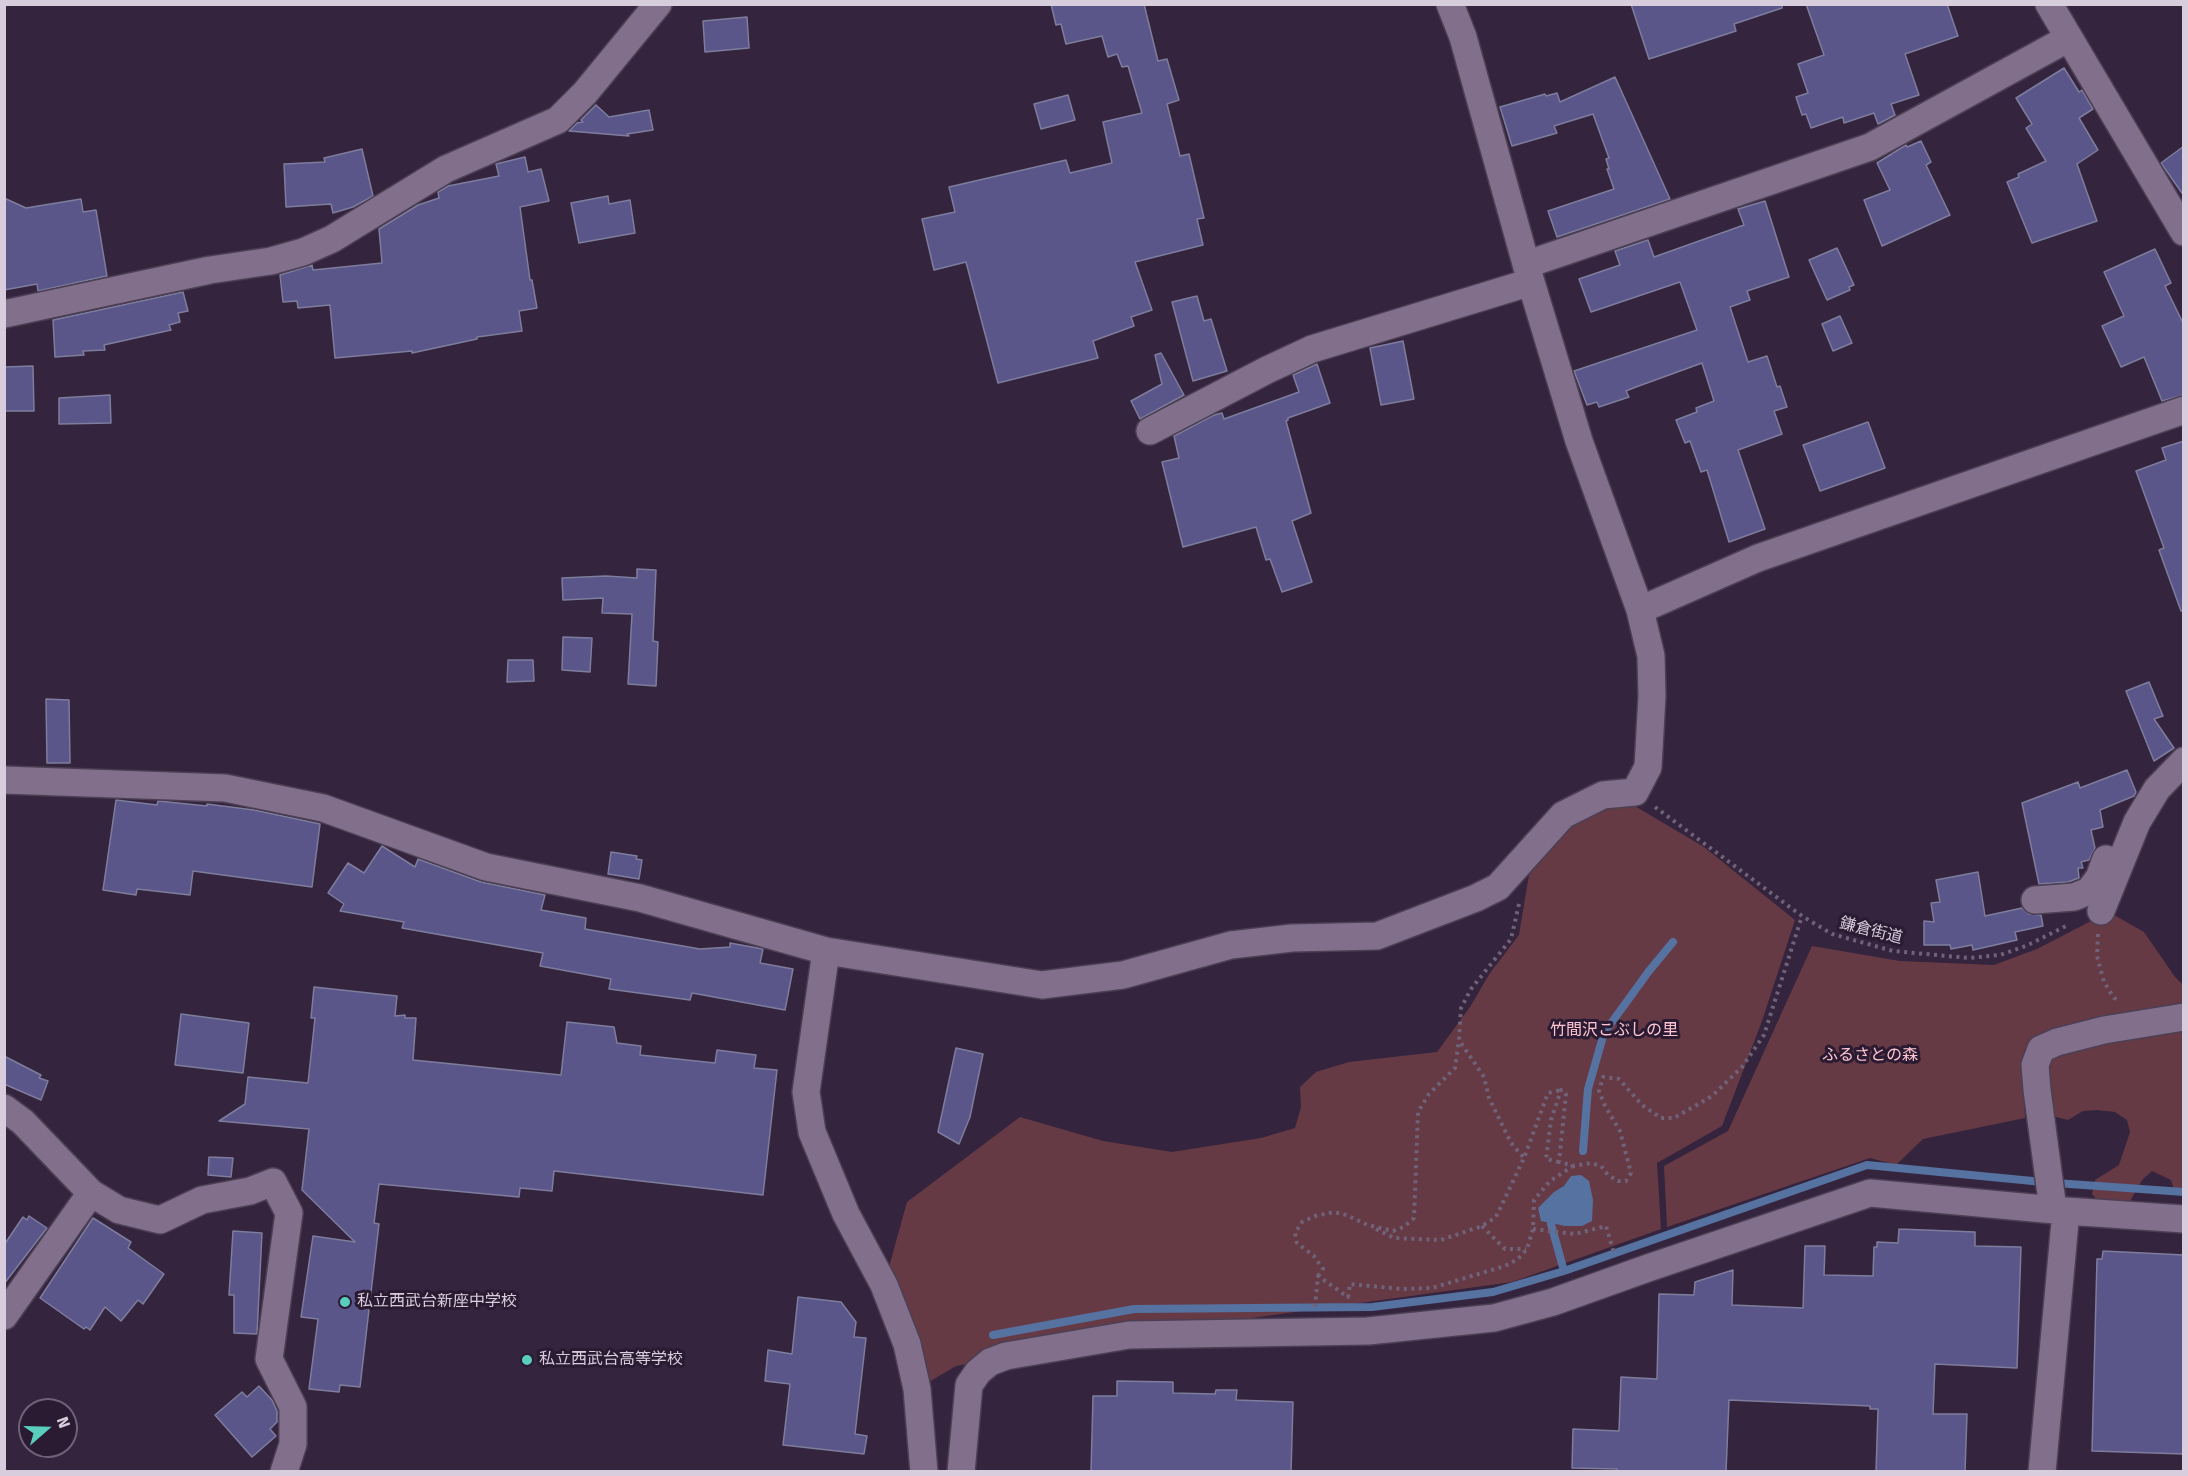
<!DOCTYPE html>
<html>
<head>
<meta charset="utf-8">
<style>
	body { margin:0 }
	#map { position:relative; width:2188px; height:1476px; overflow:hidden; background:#34243d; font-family:"Fira Sans",sans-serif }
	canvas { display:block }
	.frame { position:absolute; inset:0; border:6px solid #d7cddd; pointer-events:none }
	.north { position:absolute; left:18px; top:1398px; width:60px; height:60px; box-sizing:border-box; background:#2a1a32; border:2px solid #6f6276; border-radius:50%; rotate:70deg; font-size:16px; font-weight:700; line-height:24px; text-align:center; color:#d7cddd }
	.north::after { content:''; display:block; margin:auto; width:21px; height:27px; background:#5acebd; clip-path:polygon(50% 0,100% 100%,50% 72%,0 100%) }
</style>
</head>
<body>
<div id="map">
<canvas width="2188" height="1476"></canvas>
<div class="frame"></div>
<div class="north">N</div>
</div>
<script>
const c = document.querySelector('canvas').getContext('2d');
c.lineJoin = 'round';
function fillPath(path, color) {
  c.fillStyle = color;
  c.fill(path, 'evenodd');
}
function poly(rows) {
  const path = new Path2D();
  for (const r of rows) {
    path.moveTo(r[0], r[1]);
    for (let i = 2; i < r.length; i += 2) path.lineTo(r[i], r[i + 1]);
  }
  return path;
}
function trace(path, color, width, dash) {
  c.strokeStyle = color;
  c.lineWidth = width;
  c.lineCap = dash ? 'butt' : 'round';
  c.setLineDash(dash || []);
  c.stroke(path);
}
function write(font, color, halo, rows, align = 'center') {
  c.font = font + ' "Fira Sans","Noto Sans JP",sans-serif';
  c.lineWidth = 6;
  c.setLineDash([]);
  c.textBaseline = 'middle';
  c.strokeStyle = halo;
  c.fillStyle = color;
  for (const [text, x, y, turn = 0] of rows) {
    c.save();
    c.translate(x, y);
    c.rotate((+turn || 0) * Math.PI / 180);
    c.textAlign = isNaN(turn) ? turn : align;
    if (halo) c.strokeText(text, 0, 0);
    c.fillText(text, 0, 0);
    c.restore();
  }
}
fillPath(poly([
	[1628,802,1704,847,1795,920,1762,1021,1722,1126,1657,1163,1661,1229,1512,1282,1129,1335,956,1366,917,1389,884,1285,907,1202,1020,1117,1103,1141,1172,1152,1261,1138,1295,1128,1301,1107,1300,1087,1316,1072,1349,1062,1437,1052,1470,1007,1490,973,1519,935,1529,875,1569,827,1598,811],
	[2114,915,2144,932,2175,977,2183,985,2183,1004,2046,1031,2024,1051,2023,1080,2025,1118,1923,1139,1896,1165,1870,1158,1667,1227,1664,1166,1728,1131,1812,946,1900,961,1994,965,2037,949,2093,920],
	[2183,1029,2183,1196,2174,1190,2171,1180,2152,1171,2142,1180,2129,1203,2097,1200,2092,1194,2095,1180,2119,1165,2130,1132,2127,1120,2115,1112,2097,1110,2083,1111,2068,1120,2056,1117,2045,1106,2043,1065,2057,1050]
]), '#663a45');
fillPath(poly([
	[1581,1175,1589,1181,1593,1200,1592,1221,1582,1226,1565,1226,1541,1221,1538,1208,1554,1192,1564,1186,1571,1176]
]), '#5672a1');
trace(poly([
	[1583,1151,1588,1089,1604,1033,1649,971,1673,942],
	[2055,1183,2184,1192],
	[1551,1224,1564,1271],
	[993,1335,1134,1309,1372,1307,1493,1292,1564,1271,1867,1165,2043,1182]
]), '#5672a1', 8);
const building = poly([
	[1051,4,1144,4,1158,61,1167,59,1179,100,1167,104,1180,156,1189,154,1204,218,1197,219,1203,245,1135,262,1152,310,1131,317,1134,326,1093,341,1098,358,998,383,966,262,934,270,922,219,955,212,949,187,1066,160,1070,173,1112,163,1103,122,1142,113,1128,66,1122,67,1117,54,1108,57,1102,36,1066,44,1061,24,1056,25,1051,4],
	[1631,4,1782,4,1782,8,1734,24,1736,31,1649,59,1631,4],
	[1806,4,1947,4,1958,36,1905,54,1919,95,1891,104,1895,115,1878,124,1874,113,1844,123,1843,117,1811,128,1806,114,1802,115,1796,97,1808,93,1798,64,1824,55,1806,4],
	[747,17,749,48,705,52,703,21,747,17],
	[2064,68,2079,92,2082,90,2093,109,2079,118,2098,150,2077,164,2097,221,2032,243,2007,182,2019,177,2018,174,2046,161,2026,128,2032,124,2016,98,2064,68],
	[1615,77,1670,199,1557,237,1548,211,1614,189,1607,169,1609,169,1606,159,1609,158,1593,114,1554,126,1557,133,1512,146,1500,107,1545,94,1546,96,1557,93,1560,102,1615,77],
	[1068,95,1075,120,1041,129,1034,104,1068,95],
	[596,105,609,117,649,110,653,130,627,134,629,136,569,131,577,123,583,122,581,120,596,105],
	[1921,141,1931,162,1926,165,1950,215,1882,246,1864,200,1890,190,1877,163,1906,145,1907,147,1921,141],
	[2184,146,2184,196,2161,163,2184,146],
	[362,149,373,196,353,207,333,213,331,204,286,207,284,164,325,162,324,158,362,149],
	[525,157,528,172,541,169,549,201,520,207,530,280,532,280,537,308,519,311,522,331,477,337,477,339,412,353,412,351,335,358,330,305,298,308,297,301,283,302,280,275,312,265,313,270,382,263,379,229,418,205,439,198,438,192,448,186,499,176,496,164,525,157],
	[608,196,609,204,630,200,635,233,579,243,571,203,608,196],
	[4,198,26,208,81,199,83,212,96,210,107,276,38,291,37,284,4,290,4,198],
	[1765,201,1789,277,1747,291,1750,300,1730,307,1748,362,1767,356,1777,387,1780,386,1787,407,1774,411,1782,434,1738,450,1765,529,1729,542,1707,470,1701,472,1690,441,1685,443,1676,420,1697,412,1696,408,1714,401,1702,363,1636,387,1626,391,1629,397,1599,407,1597,402,1587,405,1574,371,1697,330,1680,282,1591,312,1579,279,1620,265,1615,251,1648,240,1654,257,1744,225,1738,209,1765,201],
	[1837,248,1854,285,1849,287,1850,290,1827,300,1809,260,1837,248],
	[2155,249,2171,283,2165,286,2184,325,2184,395,2162,401,2144,357,2121,367,2102,326,2124,316,2104,272,2155,249],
	[183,292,188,311,178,313,180,322,169,325,171,330,104,345,105,350,83,351,84,355,55,357,53,320,183,292],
	[1197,296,1204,321,1211,319,1227,371,1193,381,1172,302,1197,296],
	[1840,316,1852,343,1833,351,1822,324,1840,316],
	[1403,341,1414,399,1381,405,1370,348,1403,341],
	[1161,353,1184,395,1140,419,1131,401,1162,384,1155,355,1161,353],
	[1317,364,1330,403,1288,418,1288,420,1286,421,1311,513,1292,521,1312,582,1282,592,1270,559,1266,560,1256,527,1183,547,1162,462,1179,458,1174,436,1214,415,1222,413,1224,419,1299,392,1293,375,1317,364],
	[33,366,34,411,4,411,4,367,33,366],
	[110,395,111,423,59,424,59,398,110,395],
	[1868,422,1885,468,1820,491,1803,445,1868,422],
	[2184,441,2184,610,2181,611,2159,550,2164,548,2136,471,2166,460,2162,448,2184,441],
	[637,569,656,570,653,641,658,642,656,686,628,684,632,614,602,613,603,598,563,600,562,578,606,576,637,578,637,569],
	[563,637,592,638,590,672,562,670,563,637],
	[508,660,533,660,534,681,507,682,508,660],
	[2149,682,2163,716,2154,719,2174,748,2154,761,2126,691,2149,682],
	[46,699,69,700,70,763,47,763,46,699],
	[2127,770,2136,792,2134,796,2100,810,2103,827,2091,830,2095,848,2089,860,2081,862,2083,868,2078,868,2079,878,2068,882,2039,884,2022,803,2078,782,2080,788,2127,770],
	[116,800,157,805,158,801,207,806,207,804,254,810,320,824,312,887,193,871,190,895,137,889,136,895,103,890,116,800],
	[382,846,415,867,418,859,481,882,545,895,541,910,586,918,585,929,700,949,730,947,730,943,763,949,760,963,793,969,785,1010,692,993,690,1000,609,989,611,979,540,966,543,953,402,928,404,922,340,911,344,904,328,893,348,863,364,873,382,846],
	[611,852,637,856,636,859,642,860,639,879,608,874,611,852],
	[1978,872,1985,916,2022,908,2029,914,2041,915,2043,926,2015,932,2017,940,1973,950,1972,945,1951,949,1950,945,1924,945,1924,921,1934,922,1931,903,1940,902,1936,880,1978,872],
	[314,987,397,996,395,1016,405,1015,405,1018,416,1018,413,1060,561,1075,567,1022,614,1027,617,1043,641,1046,640,1055,715,1063,717,1050,756,1055,754,1068,777,1070,763,1195,554,1171,552,1191,520,1188,519,1197,379,1184,374,1223,379,1224,360,1387,340,1385,339,1392,309,1389,318,1319,301,1317,313,1236,355,1242,302,1190,309,1129,219,1121,245,1104,248,1077,308,1083,315,1018,311,1018,314,987],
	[181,1014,249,1023,243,1073,175,1065,181,1014],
	[956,1048,983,1054,970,1117,959,1144,938,1132,956,1048],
	[4,1056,41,1075,39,1078,48,1081,41,1100,4,1084,4,1056],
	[209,1157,233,1158,231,1177,208,1175,209,1157],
	[29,1216,47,1228,4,1284,4,1245,23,1217,27,1220,29,1216],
	[93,1218,131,1242,128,1248,164,1274,143,1304,138,1300,121,1321,105,1307,90,1330,86,1327,84,1329,40,1298,93,1218],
	[1899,1229,1975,1232,1975,1246,2021,1247,2017,1368,1935,1364,1933,1414,1967,1414,1965,1472,1876,1472,1878,1409,1870,1409,1870,1406,1729,1400,1726,1472,1617,1472,1617,1469,1572,1468,1573,1429,1619,1431,1621,1377,1657,1379,1659,1294,1694,1295,1695,1282,1733,1270,1732,1305,1803,1308,1805,1246,1825,1246,1824,1275,1873,1276,1874,1247,1877,1247,1877,1242,1898,1243,1899,1229],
	[233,1231,262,1233,257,1334,234,1333,234,1295,229,1295,233,1231],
	[2103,1251,2184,1255,2184,1454,2092,1451,2097,1259,2102,1259,2103,1251],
	[798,1297,841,1302,856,1322,854,1337,866,1338,855,1434,867,1436,864,1454,783,1445,790,1384,765,1381,768,1350,792,1354,798,1297],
	[1117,1381,1173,1382,1173,1393,1215,1394,1216,1390,1237,1390,1236,1400,1293,1402,1291,1472,1091,1472,1093,1396,1117,1396,1117,1381],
	[259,1386,272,1400,277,1411,277,1422,270,1429,276,1436,252,1457,215,1415,242,1392,247,1397,259,1386]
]);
fillPath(building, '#5a5689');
trace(building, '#7e7d9d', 1.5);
const minor = poly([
	[2049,4,2184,232],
	[1528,264,1870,147,2069,38],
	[4,314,210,270,271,261,303,252,332,239,446,169,558,120,585,93,658,4],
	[1150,431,1267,370,1312,349,1531,282],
	[1640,610,1758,558,2184,410],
	[4,780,225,788,323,808,486,867,640,898,826,951,1042,985,1123,975,1231,945,1292,938,1377,936,1476,898,1498,887,1563,815,1603,795,1635,792,1648,767,1652,696,1651,656,1640,610,1579,441,1531,282,1463,37,1450,4],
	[2035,900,2074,897,2089,891,2099,878,2106,859],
	[2101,911,2137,822,2157,789,2184,761],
	[826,951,806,1092,812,1132,846,1214,884,1285,907,1344,917,1389,924,1472],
	[4,1108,23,1122,91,1193,119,1210,160,1220,202,1200,250,1191,273,1182,289,1213,269,1359,293,1407,293,1444,284,1472],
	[2053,1209,2037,1090,2035,1065,2041,1049,2057,1042,2104,1030,2184,1017],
	[4,1316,91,1193],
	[961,1472,969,1385,978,1372,990,1362,1006,1356,1129,1335,1368,1331,1494,1318,1553,1302,1648,1268,1870,1193,2066,1211,2184,1219],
	[2042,1472,2066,1211]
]);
trace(minor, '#4c3f53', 30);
trace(poly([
	[1655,807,1802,916,1832,934,1893,951,1969,958,2000,955,2028,945,2068,925],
	[1519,904,1511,939,1471,989,1461,1008,1459,1040,1484,1077,1489,1098,1511,1143,1524,1158],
	[2098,934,2097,956,2104,982,2114,998,2119,1000],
	[1559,1162,1546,1159,1551,1120,1561,1090,1566,1094,1559,1162,1574,1166,1591,1163,1601,1166,1608,1175,1618,1181,1626,1181,1631,1173,1620,1131,1605,1106,1599,1091,1603,1077,1619,1079,1642,1105,1661,1118,1674,1118,1712,1096,1742,1067,1764,1035,1802,916],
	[1482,1226,1505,1249,1526,1249],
	[1376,1229,1394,1238,1441,1240,1482,1226,1496,1217,1524,1158,1548,1093,1561,1090],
	[1533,1229,1575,1234,1606,1226,1614,1253],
	[1318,1276,1323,1269,1314,1256,1297,1243,1295,1233,1302,1222,1315,1216,1334,1212,1346,1215,1368,1225,1393,1231,1404,1227,1414,1218,1418,1112,1429,1094,1455,1068,1459,1040],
	[1315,1307,1318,1276,1348,1297,1350,1284,1401,1289,1432,1288,1505,1266,1518,1259,1527,1249,1533,1229,1534,1200,1550,1181,1573,1166]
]), '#706278', 4, [3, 4.5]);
trace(minor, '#816f8c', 27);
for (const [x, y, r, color] of [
	[345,1302,6,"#5acebd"],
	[527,1360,6,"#5acebd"]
]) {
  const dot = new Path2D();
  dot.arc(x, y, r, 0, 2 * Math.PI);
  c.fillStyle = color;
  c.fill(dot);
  trace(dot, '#2a1a32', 2);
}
write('16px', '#d7cddd', '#2a1a32', [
	["鎌倉街道",1871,931,14]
]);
write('16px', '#fec5d1', '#2a1a32', [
	["竹間沢こぶしの里",1614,1031],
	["ふるさとの森",1870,1056]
]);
write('16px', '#d7cddd', '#2a1a32', [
	["私立西武台新座中学校",357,1302],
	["私立西武台高等学校",539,1360]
], 'left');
</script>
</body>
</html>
